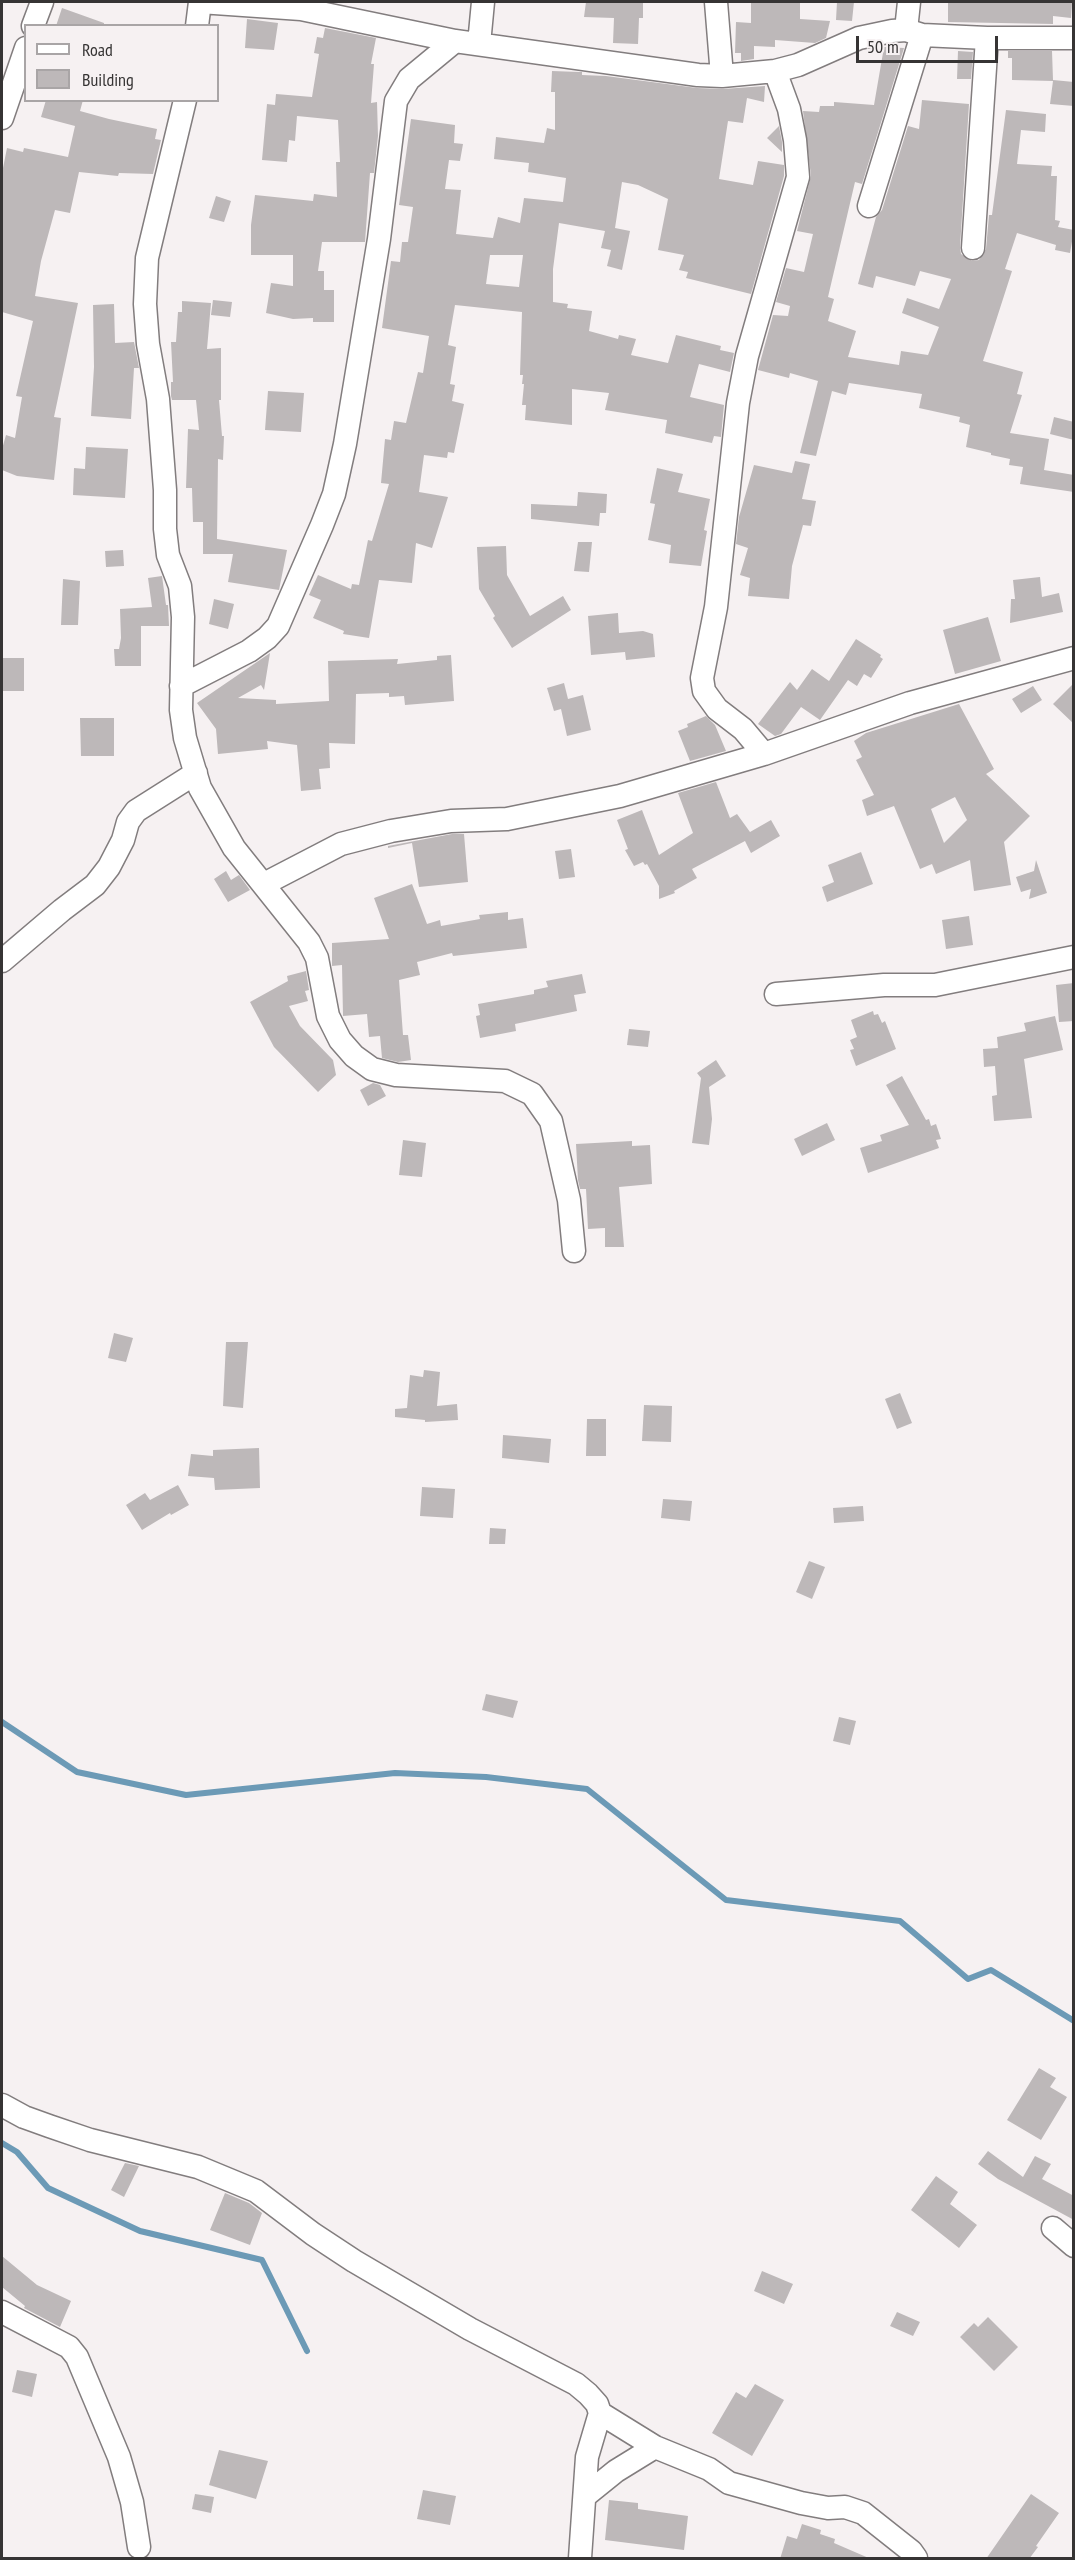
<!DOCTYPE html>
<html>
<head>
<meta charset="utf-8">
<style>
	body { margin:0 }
	#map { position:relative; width:1075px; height:2560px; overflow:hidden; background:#f6f1f2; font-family:"PT Sans Narrow",sans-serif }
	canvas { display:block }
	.frame { position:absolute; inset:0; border:3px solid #363434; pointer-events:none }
	.legend { position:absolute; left:24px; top:24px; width:195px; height:78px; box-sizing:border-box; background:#f6f1f2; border:2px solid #a9a5a6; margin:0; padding:8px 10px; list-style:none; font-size:18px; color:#363434 }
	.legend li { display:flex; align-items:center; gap:12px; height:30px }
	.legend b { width:30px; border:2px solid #a9a5a6 }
	.scale { position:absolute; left:856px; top:36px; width:142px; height:27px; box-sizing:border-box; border:3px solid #363434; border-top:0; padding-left:8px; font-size:18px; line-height:21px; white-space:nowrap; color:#363434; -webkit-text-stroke:4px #f6f1f2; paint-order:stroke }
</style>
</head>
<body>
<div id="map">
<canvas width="1075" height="2560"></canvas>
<div class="frame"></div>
<ul class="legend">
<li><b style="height:8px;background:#fff"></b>Road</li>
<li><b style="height:16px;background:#bdb8b9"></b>Building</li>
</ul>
<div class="scale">50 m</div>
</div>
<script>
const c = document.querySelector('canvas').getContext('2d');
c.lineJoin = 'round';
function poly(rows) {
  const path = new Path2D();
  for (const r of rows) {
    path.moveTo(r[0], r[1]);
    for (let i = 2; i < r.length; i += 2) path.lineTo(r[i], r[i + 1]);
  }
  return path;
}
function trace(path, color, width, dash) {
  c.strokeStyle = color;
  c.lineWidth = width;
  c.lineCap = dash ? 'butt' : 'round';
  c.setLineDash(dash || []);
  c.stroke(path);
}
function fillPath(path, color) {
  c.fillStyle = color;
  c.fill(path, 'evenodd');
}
trace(poly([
	[2,1722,77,1772,186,1795,395,1773,486,1777,587,1789,726,1900,900,1921,968,1979,991,1970,1074,2021],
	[2,2143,17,2152,48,2188,140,2231,262,2260,307,2351]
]), '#6c9ab6', 6);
fillPath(poly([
	[586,2,643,2,643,18,639,18,638,44,613,43,614,18,584,17],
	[751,2,800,2,800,19,830,21,826,38,815,43,775,40,775,47,754,46,754,59,741,61,741,53,735,53,736,22,751,23],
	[837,2,854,2,852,21,836,20],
	[948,2,1072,2,1071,18,1053,16,1053,24,948,22],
	[62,8,104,23,104,26,56,26],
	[247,19,278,23,274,50,245,48],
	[325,28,376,38,371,64,374,64,371,103,377,102,378,136,374,173,370,173,365,242,322,242,318,271,324,271,324,290,334,290,334,322,313,322,313,318,293,319,266,313,271,283,293,286,293,255,251,255,251,225,255,195,313,201,314,194,337,197,336,162,340,162,338,120,297,116,295,141,289,140,287,162,262,160,267,104,275,105,276,94,312,97,319,54,314,53,317,37,323,38],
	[884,47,904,48,862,184,855,182,828,297,834,299,828,321,856,331,848,357,899,365,901,351,928,355,939,327,902,313,907,298,939,309,951,279,920,271,915,286,876,276,873,288,858,284,876,217,882,210,908,126,919,129,922,100,969,104,960,247,961,254,972,261,979,260,986,249,989,215,992,215,1006,110,1046,114,1045,132,1021,130,1017,164,1052,166,1051,176,1057,176,1055,220,1060,221,1058,227,1074,230,1070,253,1055,250,1056,245,1017,233,1005,269,1012,271,983,361,1023,372,1017,394,1022,395,1010,433,1049,439,1044,470,1074,475,1074,492,1020,484,1023,467,1009,465,1010,459,991,455,991,453,966,447,970,425,959,422,960,417,919,408,922,394,849,383,846,395,832,391,816,456,800,453,818,381,790,373,789,378,758,370,773,315,788,316,790,306,776,302,786,268,804,272,813,234,797,231,811,176,803,111,819,112,820,106,834,106,834,102,874,105],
	[958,51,973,52,971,79,957,79],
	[1008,51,1052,51,1053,80,1074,82,1074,106,1050,104,1053,81,1012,80,1012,58,1008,58],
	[552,71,579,72,582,72,582,75,606,76,697,88,723,89,765,86,764,102,747,98,743,123,728,121,719,179,753,185,758,161,784,165,784,176,751,294,686,278,688,272,679,270,684,255,658,250,668,199,638,185,622,182,615,228,630,231,622,270,607,266,611,250,601,248,605,231,559,223,553,269,553,302,568,304,567,308,592,311,589,331,618,339,619,335,636,339,631,355,668,363,676,335,721,346,720,350,734,353,730,372,699,364,690,397,724,405,721,437,714,436,712,443,665,433,667,420,605,410,609,393,572,389,572,425,525,420,526,405,522,405,524,384,522,384,523,375,520,375,522,312,455,305,448,345,456,347,450,384,455,385,452,401,464,404,454,453,448,452,447,458,424,455,419,492,448,497,432,548,416,543,412,583,379,580,369,638,343,634,344,631,313,618,321,600,309,595,318,575,351,589,352,584,359,585,368,540,372,541,389,484,381,483,385,439,391,440,394,421,406,423,418,372,423,373,429,336,382,328,391,261,400,262,402,242,408,242,413,207,399,205,411,119,455,125,454,143,463,144,460,161,449,160,445,189,461,190,456,234,493,238,498,217,520,223,524,198,563,202,566,178,528,172,529,163,494,159,496,137,544,143,547,128,555,130,555,92,551,92],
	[490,255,523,255,519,287,486,284],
	[46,100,83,100,80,111,109,119,157,129,155,139,161,140,153,174,119,173,118,176,79,172,70,213,55,210,41,261,35,296,78,303,54,417,61,418,54,480,17,476,2,470,2,449,6,435,15,438,22,397,16,396,33,321,2,312,2,173,7,148,23,152,24,148,68,157,75,126,41,117],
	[779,126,782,142,782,152,767,138],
	[216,196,231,201,224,222,209,218],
	[213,300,232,302,230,317,211,315],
	[182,301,211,303,207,349,221,348,221,400,219,400,222,436,224,436,223,460,218,459,217,539,287,550,279,590,228,582,233,554,203,554,203,522,193,522,192,488,186,488,188,429,199,430,196,400,172,400,171,396,171,382,173,382,171,342,176,342,178,312,182,312],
	[114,304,115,343,134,342,139,368,134,368,131,419,91,416,94,367,93,305],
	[268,391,304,393,301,432,265,430],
	[1054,417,1074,422,1074,440,1050,434],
	[86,447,128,449,125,498,73,495,74,468,85,469],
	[795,461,810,464,802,499,816,501,811,526,803,525,792,566,789,599,748,596,750,578,740,575,748,548,736,544,739,517,754,465,792,473],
	[657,468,683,474,678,492,710,499,704,530,707,531,701,566,669,563,671,545,648,540,655,504,650,503],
	[578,492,607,494,606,513,600,513,599,526,531,519,531,504,577,506],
	[578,542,592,542,589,572,574,571],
	[506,546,507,575,530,616,563,596,571,610,512,648,493,618,495,616,479,589,477,547],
	[123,550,124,566,106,567,105,551],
	[162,576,166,605,168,605,169,626,141,626,141,666,115,666,114,649,119,649,121,638,120,609,152,607,148,578],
	[1040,577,1042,597,1059,593,1063,612,1010,623,1011,599,1015,599,1013,580],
	[63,579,80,581,78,625,61,625],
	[214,599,234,604,228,629,209,624],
	[618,613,619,633,643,631,653,634,655,657,626,660,625,652,591,655,588,616],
	[988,617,1001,661,955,674,943,630],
	[856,639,881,655,880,657,883,659,871,678,864,674,857,686,848,680,820,720,801,707,781,734,775,736,758,724,790,682,797,690,812,669,829,681],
	[270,653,264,690,261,685,238,698,276,700,276,704,329,701,328,661,398,659,397,664,437,660,437,656,451,655,454,701,405,705,404,696,389,697,389,693,356,694,355,744,329,743,330,768,319,769,321,789,301,791,297,745,267,741,268,749,218,754,216,729,197,703],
	[2,658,24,658,24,691,2,691],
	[564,683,568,699,583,695,591,730,567,736,561,709,554,711,547,688],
	[1074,683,1074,724,1053,704],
	[1033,686,1042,700,1021,713,1012,699],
	[959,704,994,769,986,774,1030,816,1004,842,1011,885,974,891,970,860,936,874,932,864,920,869,894,806,867,816,862,800,874,795,856,760,862,757,854,741,866,733],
	[955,797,967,820,944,843,931,809],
	[706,716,715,725,726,751,690,761,678,731,688,727,687,724],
	[80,718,114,718,114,756,81,756],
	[716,782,730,818,737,814,750,832,771,820,780,836,751,853,745,841,692,869,697,878,674,891,675,893,659,899,659,886,647,864,645,865,643,862,634,866,625,850,628,849,617,820,642,810,659,855,693,833,678,793],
	[452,834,464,834,468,882,419,887,412,843,388,848,388,846],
	[571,849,575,877,559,879,555,851],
	[861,852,873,884,827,902,822,887,834,882,828,865],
	[1036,860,1047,893,1029,899,1031,889,1021,892,1016,877,1034,871],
	[226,871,231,880,239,875,250,890,228,902,214,879],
	[412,884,427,924,440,920,441,926,480,919,479,915,508,912,508,920,523,918,527,948,453,956,452,953,417,962,420,975,399,980,403,1035,408,1035,411,1060,398,1062,382,1058,380,1036,369,1037,367,1014,343,1016,342,965,332,966,332,943,389,939,374,898],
	[969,916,973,945,946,949,942,920],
	[306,971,309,990,305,991,308,1001,289,1006,300,1026,333,1060,336,1075,318,1092,274,1047,250,1002,288,981,287,976],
	[582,974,586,993,574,995,577,1011,515,1024,516,1031,480,1038,476,1016,480,1015,478,1004,534,994,534,990,548,987,546,981],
	[1074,983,1074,1021,1059,1022,1056,985],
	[873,1011,874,1015,878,1014,882,1023,885,1021,896,1049,856,1066,850,1050,854,1049,850,1040,857,1037,851,1020],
	[1055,1016,1063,1050,1024,1059,1032,1118,994,1121,992,1096,997,1095,995,1066,984,1067,983,1049,998,1048,997,1037,1026,1031,1024,1023],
	[629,1029,650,1031,648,1047,627,1045],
	[716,1060,726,1076,709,1087,712,1119,709,1145,692,1143,701,1078,697,1073],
	[902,1076,926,1120,929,1119,931,1126,936,1124,941,1139,936,1140,939,1148,868,1173,860,1148,882,1141,880,1135,909,1125,886,1085],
	[373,1083,380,1085,386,1096,368,1106,360,1090],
	[827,1123,835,1140,802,1156,794,1139],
	[403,1140,426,1143,422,1177,399,1175],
	[632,1141,632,1146,650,1145,652,1184,619,1187,624,1247,605,1247,605,1228,588,1229,586,1189,580,1189,578,1180,576,1144],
	[114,1333,133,1338,126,1362,108,1358],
	[226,1342,248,1342,243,1408,223,1406],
	[424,1370,440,1372,437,1406,457,1404,458,1420,425,1422,425,1420,395,1417,395,1409,407,1408,410,1375,423,1377],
	[900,1393,912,1423,897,1429,885,1399],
	[644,1405,672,1406,671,1442,642,1441],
	[587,1419,606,1419,606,1456,586,1456],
	[503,1435,551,1439,549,1463,502,1458],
	[259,1448,260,1488,215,1490,214,1478,188,1476,191,1454,213,1456,213,1450],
	[178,1485,189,1505,171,1515,170,1513,142,1530,126,1505,145,1493,150,1500],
	[422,1487,455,1489,453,1518,420,1516],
	[663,1499,692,1501,690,1521,661,1518],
	[863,1506,864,1521,834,1523,833,1508],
	[490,1528,506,1529,505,1544,489,1544],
	[809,1561,825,1567,812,1599,796,1592],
	[486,1694,518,1701,513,1718,482,1710],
	[839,1717,856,1721,850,1745,833,1741],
	[1039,2068,1056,2078,1050,2087,1067,2097,1041,2140,1007,2120],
	[988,2151,1023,2177,1035,2156,1051,2164,1042,2179,1074,2196,1074,2220,998,2179,978,2164],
	[125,2163,139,2166,124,2197,111,2190],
	[936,2176,958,2192,950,2204,977,2225,959,2248,911,2210],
	[225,2193,249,2203,262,2213,250,2245,210,2230],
	[2,2256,37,2285,71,2301,60,2327,24,2308,25,2306,2,2287],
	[762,2271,793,2284,784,2304,754,2291],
	[897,2312,920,2322,913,2336,890,2326],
	[988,2317,1018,2347,994,2371,960,2337,974,2323,978,2327],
	[17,2370,37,2374,32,2397,12,2392],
	[755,2384,784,2400,752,2456,712,2433,736,2392,746,2398],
	[219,2450,268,2461,256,2499,209,2485],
	[423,2490,456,2496,450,2525,417,2519],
	[195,2494,214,2497,211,2513,192,2509],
	[1031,2494,1059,2513,1036,2546,1038,2547,1029,2559,986,2559],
	[609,2500,638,2503,638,2509,688,2516,684,2550,605,2540],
	[802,2524,821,2530,820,2534,835,2539,834,2543,871,2559,780,2559,787,2536,797,2539]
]), '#bdb8b9');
const street = poly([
	[200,2,301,9,455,41,698,75,722,76,775,71,798,65,859,38,892,31,906,30,922,35,987,38,1074,38],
	[716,2,722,76],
	[33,26,42,2],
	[197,26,200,2],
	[906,30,909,2],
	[479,44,483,2],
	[185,100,147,258,145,304,148,344,158,399,165,490,165,529,168,555,180,586,183,617,181,710,185,738,200,788,234,848,309,942,317,958,328,1016,340,1040,354,1056,372,1069,396,1075,505,1081,532,1094,551,1121,569,1200,574,1251],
	[2,118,26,48],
	[869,206,922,35],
	[973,248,987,38],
	[181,686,249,651,267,638,278,626,322,525,334,494,345,444,379,239,396,101,409,79,455,41],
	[764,754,743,729,717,709,704,691,702,678,716,607,738,403,747,356,798,177,795,140,789,109,775,71],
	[264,884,341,844,391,831,451,821,507,819,620,796,764,754,910,703,1074,658],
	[2,961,62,910,95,885,109,867,123,840,128,822,136,811,196,773],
	[776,994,884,985,935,985,1074,957],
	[2,2105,24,2117,49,2126,90,2140,198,2167,256,2191,313,2234,354,2261,470,2329,576,2384,588,2394,597,2404,600,2413,587,2457,580,2558],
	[1053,2228,1074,2246],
	[2,2312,69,2347,77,2357,119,2457,132,2502,139,2547],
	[600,2413,655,2447,709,2469,729,2483,801,2503,828,2508,845,2507,863,2513,911,2551,916,2558],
	[585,2496,616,2471,655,2447]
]);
trace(street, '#827d7e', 25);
trace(street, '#fff', 22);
</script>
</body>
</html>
